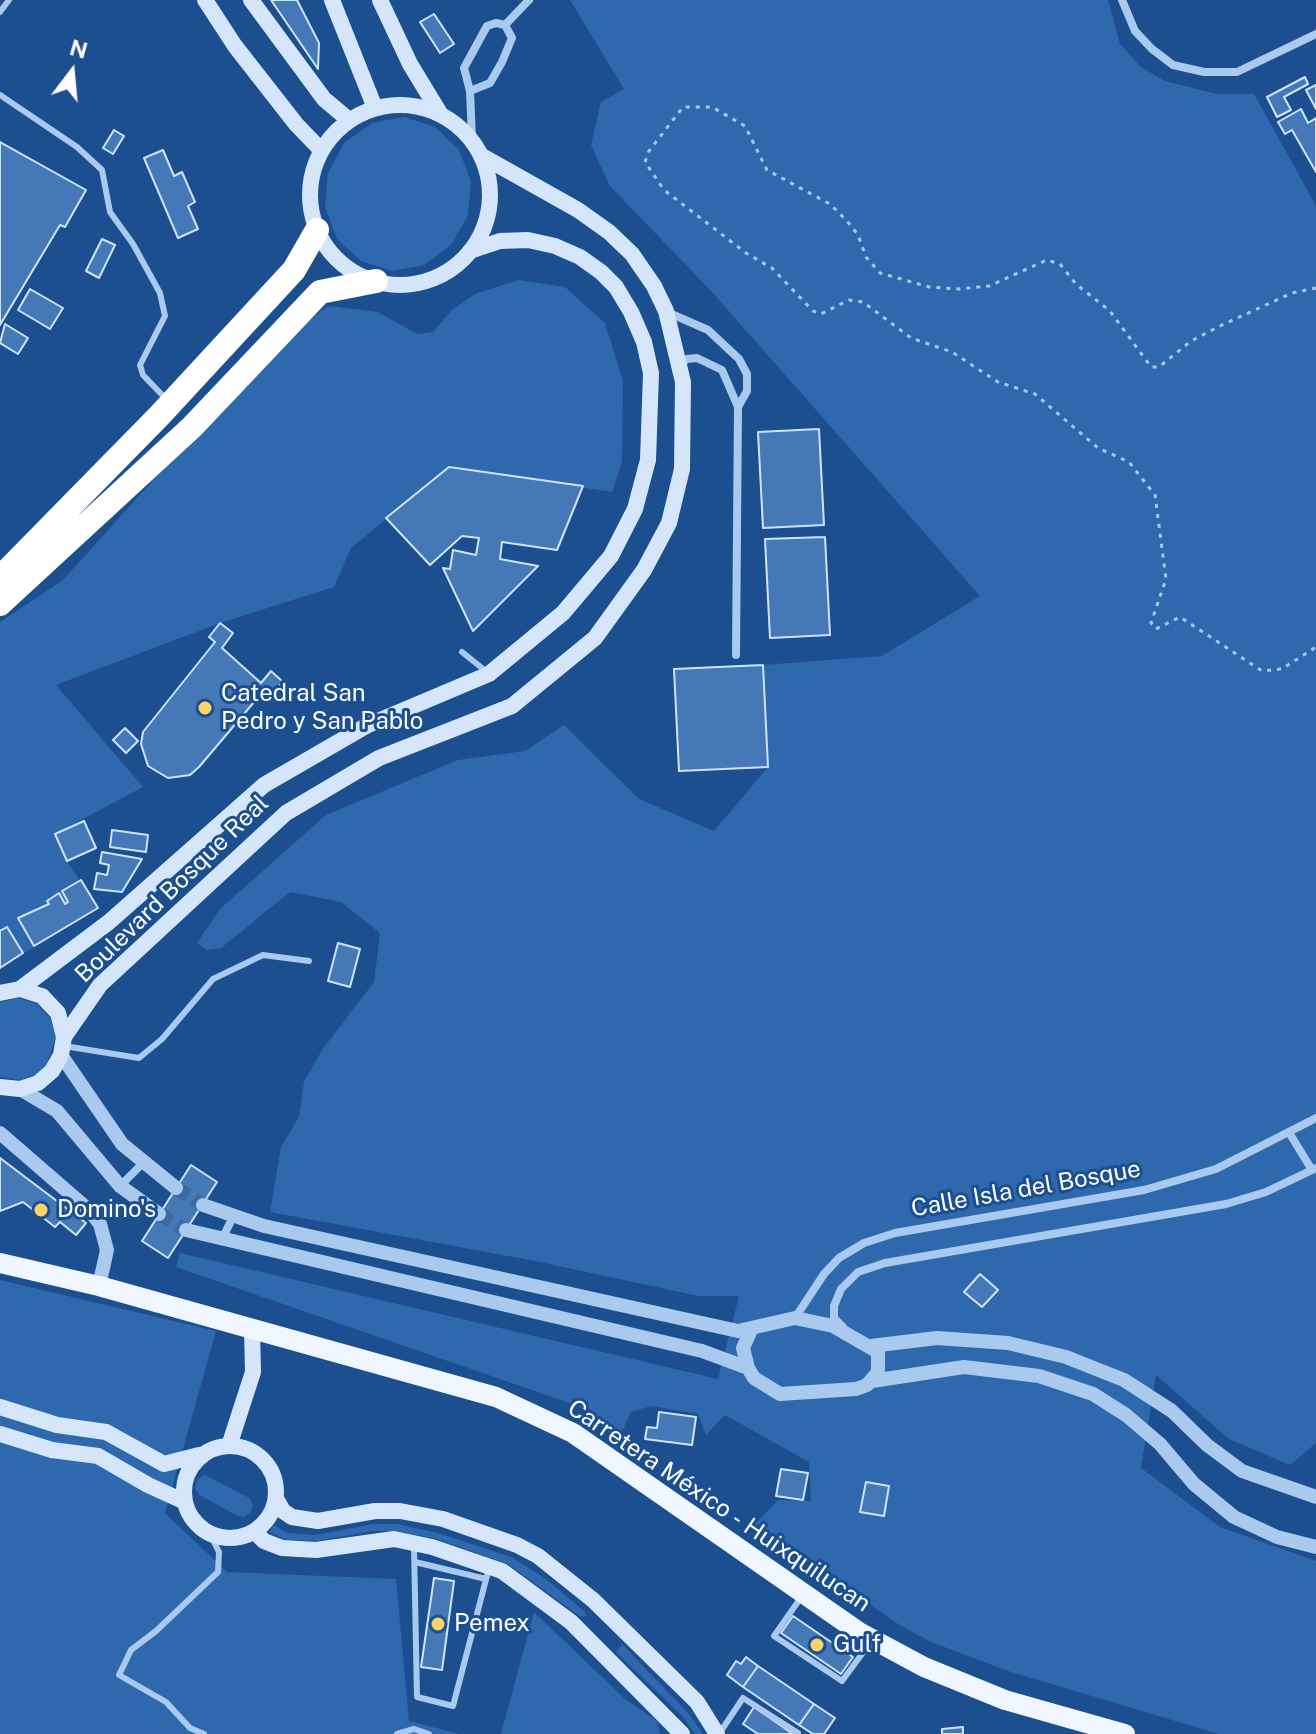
<!DOCTYPE html>
<html>
<head>
<meta charset="utf-8">
<style>
	body { margin:0 }
	#map { position:relative; width:1316px; height:1734px; overflow:hidden; background:#1b4f8f; font-family:"Public Sans",sans-serif }
	canvas { display:block }
	.north { position:absolute; left:32px; top:32px; width:80px; height:80px; -webkit-text-stroke:6px #1b4f8f; paint-order:stroke; rotate:16deg; font-size:22px; font-weight:700; line-height:32px; text-align:center; color:#fff }
	.north::after { content:''; display:block; margin:auto; width:28px; height:36px; background:#fff; clip-path:polygon(50% 0,100% 100%,50% 72%,0 100%) }
</style>
</head>
<body>
<div id="map">
<canvas width="1316" height="1734"></canvas>
<div class="north">N</div>
</div>
<script>
const c = document.querySelector('canvas').getContext('2d');
c.lineJoin = 'round';
function fillPath(path, color) {
  c.fillStyle = color;
  c.fill(path, 'evenodd');
}
function poly(rows) {
  const path = new Path2D();
  for (const r of rows) {
    if (r.length === 3) {
      path.moveTo(r[0] + r[2], r[1]);
      path.arc(r[0], r[1], r[2], 0, 2 * Math.PI);
      continue;
    }
    path.moveTo(r[0], r[1]);
    for (let i = 2; i < r.length; i += 2) path.lineTo(r[i], r[i + 1]);
  }
  return path;
}
function trace(path, color, width, dash) {
  c.strokeStyle = color;
  c.lineWidth = width;
  c.lineCap = dash ? 'butt' : 'round';
  c.setLineDash(dash || []);
  c.stroke(path);
}
function write(font, color, halo, rows, align = 'center') {
  c.font = font + ' "Public Sans",sans-serif';
  c.lineWidth = 6;
  c.setLineDash([]);
  c.textBaseline = 'middle';
  c.strokeStyle = halo;
  c.fillStyle = color;
  for (const [text, x, y, turn = 0] of rows) {
    c.save();
    c.translate(x, y);
    c.rotate((+turn || 0) * Math.PI / 180);
    c.textAlign = isNaN(turn) ? turn : align;
    if (halo) c.strokeText(text, 0, 0);
    c.fillText(text, 0, 0);
    c.restore();
  }
}
fillPath(poly([
	[570,0,1108,0,1120,44,1141,67,1165,81,1217,94,1254,94,1316,206,1316,1443,1290,1465,1229,1439,1156,1375,1141,1468,1220,1527,1316,1561,1316,1734,1219,1734,1008,1671,931,1642,898,1624,755,1524,778,1500,811,1501,809,1462,725,1415,706,1435,698,1414,651,1406,631,1412,622,1432,578,1406,176,1267,180,1253,718,1379,739,1296,698,1296,535,1261,270,1212,281,1147,299,1117,304,1082,322,1050,374,982,380,933,341,902,290,892,221,948,206,950,197,943,220,909,326,815,458,760,525,751,564,725,639,799,714,831,768,767,763,665,882,656,980,596,712,292,610,186,591,145,601,102,624,89],
	[404,117,435,127,459,150,471,181,468,215,451,245,424,265,392,271,361,261,337,239,325,207,328,173,344,143,372,123],
	[519,280,565,287,605,323,623,381,622,462,612,492,449,467,351,548,334,587,220,623,56,685,143,787,55,834,67,861,98,908,0,968,0,622,63,580,283,336,329,306,378,312,417,334,433,332,453,309,475,294],
	[19,998,37,1004,50,1018,56,1037,46,1066,34,1075,20,1080,0,1077,0,1002],
	[0,1280,216,1331,165,1513,227,1572,396,1579,409,1721,460,1734,0,1734],
	[205,1475,249,1498,253,1505,250,1513,243,1517,236,1515,198,1494,195,1487,198,1479],
	[373,1524,397,1524,438,1533,511,1557,546,1579,585,1612,586,1616,581,1617,508,1564,437,1539,396,1531,373,1531,317,1541,286,1540,269,1532,274,1525,287,1533,316,1535],
	[534,1612,625,1699,657,1721,660,1734,501,1734],
	[622,1644,688,1713,703,1734,695,1734,683,1717,616,1652]
]), '#2e69ad');
const building = poly([
	[271,0,297,0,319,43,318,69,271,0],
	[434,14,454,44,440,53,420,22,434,14],
	[1305,77,1308,84,1284,97,1291,110,1277,117,1267,97,1305,77],
	[1316,85,1316,109,1306,90,1316,85],
	[1301,109,1308,123,1316,118,1316,172,1292,130,1285,134,1278,122,1301,109],
	[114,130,124,136,113,154,103,148,114,130],
	[0,142,86,190,65,227,60,225,0,325,0,142],
	[163,150,174,176,182,172,195,202,188,206,198,229,178,238,144,158,163,150],
	[102,239,115,245,99,278,86,271,102,239],
	[30,289,63,308,50,329,18,310,30,289],
	[5,324,28,338,18,354,0,343,5,324],
	[819,429,824,525,763,528,758,432,819,429],
	[449,467,583,486,557,550,502,542,500,559,538,566,473,631,443,568,450,569,453,550,476,555,479,538,462,536,430,565,386,518,449,467],
	[825,537,830,635,770,638,765,539,825,537],
	[220,623,233,633,222,648,261,683,271,671,283,682,272,694,266,688,199,767,190,775,168,778,148,766,141,744,143,732,215,642,209,637,220,623],
	[763,665,768,767,679,771,674,669,763,665],
	[125,728,138,741,126,753,113,740,125,728],
	[84,821,96,848,67,861,55,834,84,821],
	[112,830,148,835,146,852,110,847,112,830],
	[102,852,142,859,122,892,94,889,97,873,107,875,109,865,100,863,102,852],
	[81,880,98,908,34,946,18,918,49,904,47,901,59,893,65,904,68,902,62,891,81,880],
	[7,927,23,953,0,968,0,931,7,927],
	[338,943,360,949,350,987,328,981,338,943],
	[0,1158,86,1223,76,1235,60,1222,55,1227,23,1202,0,1211,0,1158],
	[191,1165,217,1182,168,1258,142,1241,191,1165],
	[980,1274,998,1290,982,1307,964,1292,980,1274],
	[659,1412,696,1417,692,1445,645,1439,647,1427,657,1428,659,1412],
	[781,1469,808,1473,803,1500,776,1496,781,1469],
	[866,1482,889,1486,884,1516,860,1512,866,1482],
	[434,1578,454,1581,442,1670,421,1667,434,1578],
	[793,1616,853,1657,841,1674,781,1633,793,1616],
	[746,1657,758,1666,743,1687,727,1675,736,1661,741,1664,746,1657],
	[758,1666,814,1704,799,1725,743,1687,758,1666],
	[814,1704,835,1718,824,1734,813,1734,799,1725,814,1704],
	[754,1707,793,1734,758,1734,743,1724,754,1707],
	[963,1727,963,1734,942,1734,942,1729,963,1727]
]);
fillPath(building, '#4478b7');
trace(building, '#cfe3fa', 2);
trace(poly([
	[176,1188,203,1205],
	[159,1214,186,1230]
]), '#3d69a0', 14, [14, 7]);
trace(poly([
	[1316,288,1292,293,1222,325,1191,341,1159,367,1151,367,1110,311,1076,284,1060,264,1047,260,989,286,959,289,929,287,880,273,866,257,858,235,847,221,830,204,767,170,745,126,712,107,683,107,649,151,645,162,664,190,746,253,772,268,813,311,821,314,849,300,863,302,911,338,952,352,998,382,1035,394,1098,448,1129,462,1155,495,1166,579,1151,623,1156,629,1180,617,1262,671,1282,669,1316,647]
]), '#a9c9ee', 3, [4, 6]);
trace(poly([
	[0,12,9,0],
	[0,95,77,147,102,170,110,212,133,244,160,293,165,316,140,365,143,375,168,401],
	[462,652,487,672],
	[64,1046,139,1058,162,1039,213,979,263,955,309,961],
	[414,1547,417,1697,453,1706,489,1568],
	[415,1562,486,1579],
	[802,1596,774,1636,842,1681,870,1643],
	[204,1734,190,1728,166,1702,119,1675,131,1650,156,1631,218,1572,219,1552,211,1536],
	[397,1734,414,1729,429,1734],
	[719,1734,743,1698,798,1733]
]), '#a9c9ee', 6);
trace(poly([
	[1122,0,1135,31,1152,49,1173,65,1204,72,1237,72,1316,34],
	[505,25,529,0],
	[470,91,490,83,502,62,512,38,505,25,496,23,487,26,464,68,470,91,472,140],
	[667,312,708,330,739,359,747,374,747,391,738,407],
	[680,365,687,359,697,358,722,370,738,407,736,655],
	[1290,1134,1312,1170],
	[120,1186,142,1164],
	[221,1241,233,1217],
	[795,1318,824,1274,839,1258,864,1243,895,1233,1144,1190,1216,1169,1316,1118],
	[843,1327,834,1318,834,1306,841,1289,858,1272,885,1263,1226,1204,1266,1192,1316,1168]
]), '#a9c9ee', 8);
trace(poly([
	[61,1055,122,1144,176,1188],
	[20,1089,57,1111,120,1186,159,1214],
	[0,1133,90,1211,100,1224,107,1250,99,1286],
	[203,1205,264,1226,738,1331,795,1318,833,1326,878,1352,878,1372,867,1385,856,1389,780,1394,754,1378,748,1368,743,1348,751,1330],
	[186,1230,702,1351,748,1368],
	[871,1346,937,1338,1008,1343,1066,1357,1124,1380,1172,1411,1207,1445,1242,1471,1316,1497],
	[872,1381,964,1367,1039,1376,1093,1394,1126,1415,1160,1444,1194,1484,1234,1517,1277,1537,1316,1547]
]), '#a9c9ee', 14);
trace(poly([
	[205,0,235,46,296,124,321,150],
	[251,0,324,99,349,120],
	[332,0,375,108],
	[380,0,410,64,441,115],
	[400,195,90],
	[20,989,109,922,264,785,366,726,489,674,563,613,611,556,635,509,648,460,651,373,644,342,631,312,616,287,601,272,580,257,555,246,528,240,500,241,470,251],
	[0,993,20,989,42,996,58,1013,64,1037,61,1055,52,1071,38,1083,20,1089,0,1087],
	[64,1037,100,985,286,813,379,758,512,706,595,638,644,570,669,523,682,469,683,382,666,311,654,286,632,254,609,232,578,210,482,156],
	[0,1407,57,1425,106,1432,164,1464,199,1455],
	[0,1434,52,1450,98,1456,148,1485,183,1501],
	[230,1492,46],
	[229,1446,253,1372,252,1328],
	[277,1500,283,1511,292,1517,318,1521,375,1511,400,1511,443,1519,517,1545,538,1556,593,1600,697,1702,717,1734],
	[255,1532,264,1541,282,1548,316,1550,394,1539,432,1547,502,1571,571,1622,682,1734]
]), '#d6e6fa', 16);
trace(poly([
	[0,1263,99,1286,496,1397,573,1433,859,1632,924,1667,1005,1700,1125,1734]
]), '#f0f6ff', 20);
trace(poly([
	[0,578,159,416,294,270,317,230],
	[0,604,192,427,320,292,376,281]
]), '#fff', 24);
for (const [x, y, r, color] of [
	[205,708,8,"#ffd166"],
	[41,1210,8,"#ffd166"],
	[438,1624,8,"#ffd166"],
	[817,1645,8,"#ffd166"]
]) {
  const dot = new Path2D();
  dot.arc(x, y, r, 0, 2 * Math.PI);
  c.fillStyle = color;
  c.fill(dot);
  trace(dot, '#1b4f8f', 3);
}
write('24px', '#fff', '#1b4f8f', [
	["Catedral San",221,694],
	["Pedro y San Pablo",221,722],
	["Domino's",57,1210],
	["Pemex",454,1624],
	["Gulf",833,1645]
], 'left');
write('24px', '#fff', '#1b4f8f', [
	["Boulevard Bosque Real",172,889,-44],
	["Calle Isla del Bosque",1026,1189,-10],
	["Carretera México - Huixquilucan",719,1506,34]
]);
</script>
</body>
</html>
